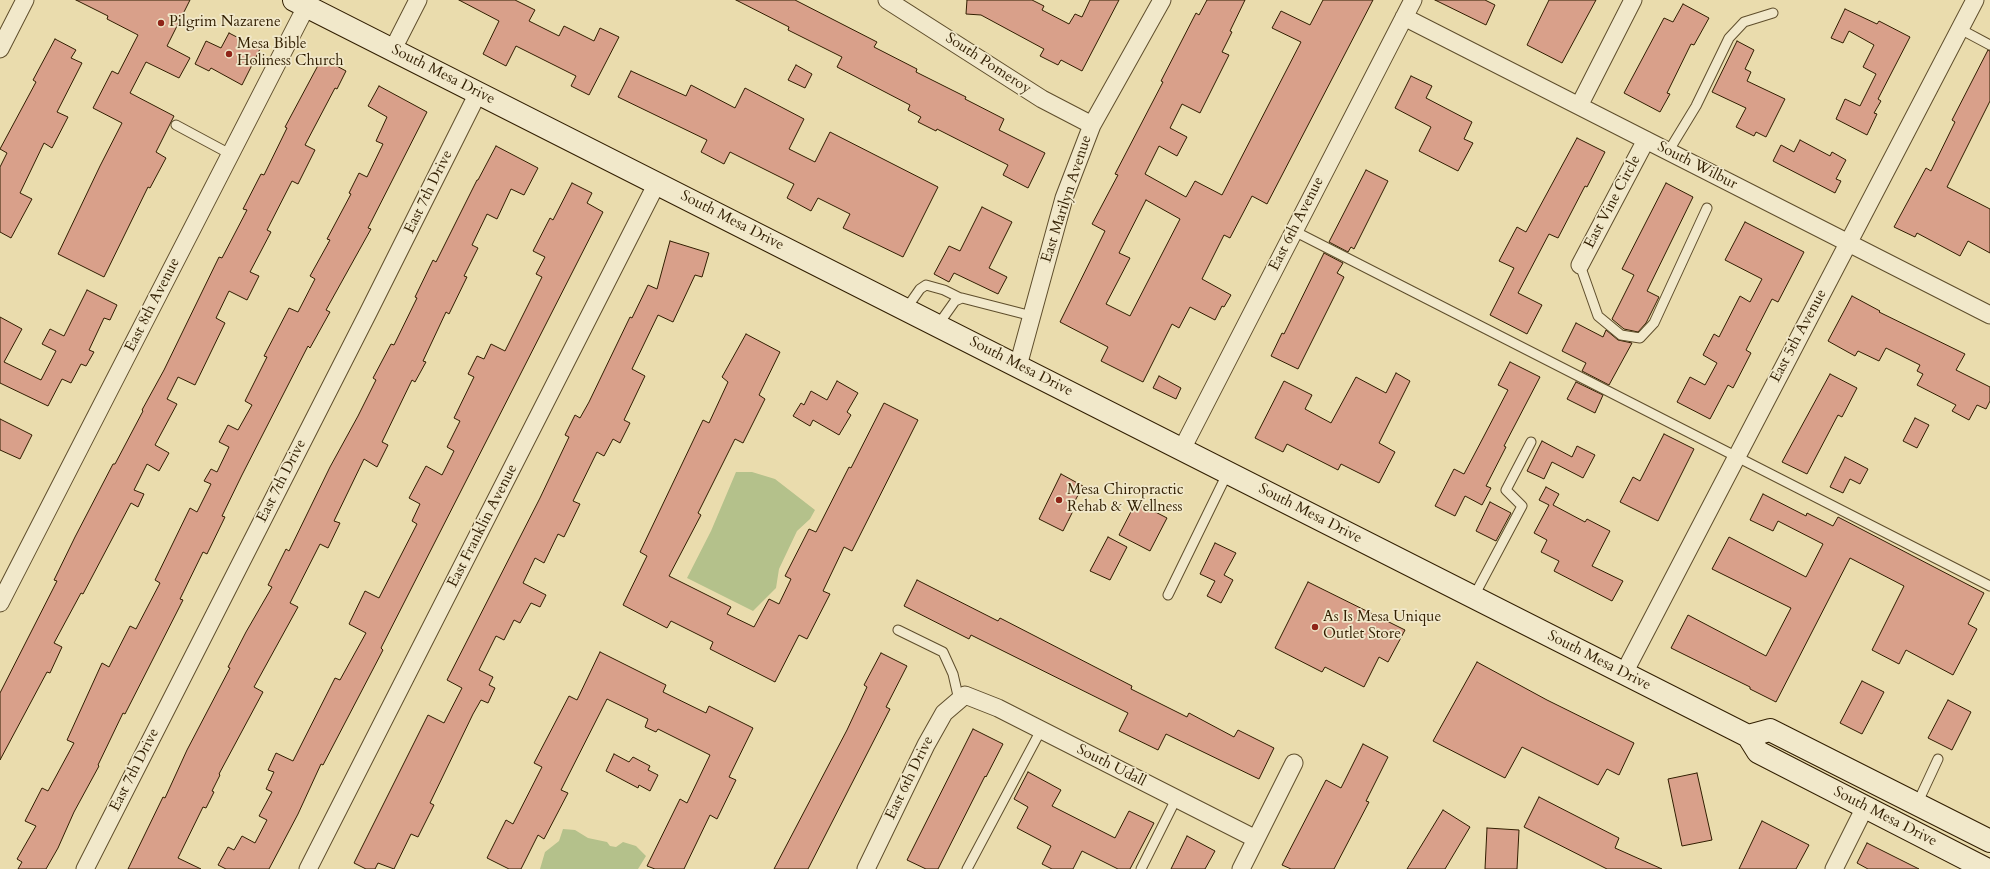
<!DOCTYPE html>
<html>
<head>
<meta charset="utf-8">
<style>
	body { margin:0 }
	canvas { display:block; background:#eadcad }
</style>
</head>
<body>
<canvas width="1990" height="869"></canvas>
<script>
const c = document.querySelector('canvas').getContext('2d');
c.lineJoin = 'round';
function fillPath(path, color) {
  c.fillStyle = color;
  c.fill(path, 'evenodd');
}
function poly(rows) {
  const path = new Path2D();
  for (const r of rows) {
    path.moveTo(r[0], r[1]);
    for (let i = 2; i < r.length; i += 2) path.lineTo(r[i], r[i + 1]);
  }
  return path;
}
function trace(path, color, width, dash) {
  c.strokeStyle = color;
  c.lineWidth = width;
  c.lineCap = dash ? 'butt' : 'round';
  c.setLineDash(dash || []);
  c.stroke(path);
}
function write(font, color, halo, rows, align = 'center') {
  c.font = font + ' Cardo,serif';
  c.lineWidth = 3.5;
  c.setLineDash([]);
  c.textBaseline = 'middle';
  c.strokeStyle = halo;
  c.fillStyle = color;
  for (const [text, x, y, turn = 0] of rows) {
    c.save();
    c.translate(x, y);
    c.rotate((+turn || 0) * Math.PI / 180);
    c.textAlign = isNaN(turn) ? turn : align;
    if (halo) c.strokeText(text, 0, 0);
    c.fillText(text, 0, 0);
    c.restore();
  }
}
fillPath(poly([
	[736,472,752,472,775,479,815,510,810,519,797,531,779,569,776,588,753,611,687,578,711,531],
	[563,829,575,830,588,838,607,842,610,846,616,847,623,842,636,846,646,856,638,869,540,869,545,852,559,841]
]), '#b4c18b');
const building = poly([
	[76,0,190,0,167,46,190,58,179,78,146,62,130,93,174,116,156,152,166,158,150,188,148,187,104,277,58,254,100,166,122,123,93,108,112,71,118,74,138,35,107,19,108,16,76,0],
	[459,0,515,0,535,10,529,21,559,36,564,26,594,41,600,28,619,37,589,95,571,86,576,76,516,46,506,66,483,54,499,21,459,0],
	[736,0,795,0,877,42,874,47,917,69,916,72,966,97,965,99,1004,119,999,130,1045,153,1028,188,1003,175,1008,165,937,129,936,131,918,122,921,117,908,110,910,105,837,67,842,57,788,30,789,27,736,0],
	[967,0,1032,0,1044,6,1042,10,1069,24,1075,14,1082,17,1090,0,1119,0,1082,71,1061,60,1058,65,1040,56,1044,49,981,15,966,14,967,0],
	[1207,0,1245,0,1230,31,1232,32,1222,52,1229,55,1200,113,1182,104,1170,128,1187,137,1177,156,1159,146,1145,174,1186,197,1195,181,1222,195,1301,42,1272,28,1281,11,1310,25,1323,0,1373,0,1267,204,1252,196,1230,238,1224,235,1202,279,1231,295,1224,307,1222,306,1215,320,1190,307,1179,328,1172,324,1143,382,1101,361,1108,347,1060,322,1105,231,1092,224,1118,175,1115,174,1163,82,1161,81,1196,13,1199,15,1207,0],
	[1146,200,1180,219,1130,316,1106,304,1130,258,1119,253,1146,200],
	[1435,0,1485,0,1495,5,1486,25,1435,0],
	[1549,0,1596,0,1562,63,1527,45,1549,0],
	[1683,4,1709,18,1694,45,1691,44,1667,93,1670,94,1660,112,1624,93,1664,18,1673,22,1683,4],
	[1845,9,1877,24,1879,21,1910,37,1878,99,1881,101,1874,113,1877,114,1867,135,1836,119,1845,99,1860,106,1876,74,1863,67,1874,45,1849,31,1843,43,1831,38,1845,9],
	[229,33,260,49,242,85,211,68,209,71,195,64,206,41,221,48,229,33],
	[55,39,76,50,71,58,82,63,57,112,68,117,52,148,44,143,20,193,32,199,11,238,0,232,0,167,7,153,0,149,36,82,33,80,55,39],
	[1737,41,1754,50,1745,69,1751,72,1747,81,1785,99,1766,137,1756,132,1754,136,1736,127,1746,108,1712,92,1737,41],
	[1988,50,1990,51,1990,101,1947,187,1990,209,1990,253,1968,241,1960,256,1917,233,1915,237,1894,227,1926,168,1931,171,1955,122,1952,120,1988,50],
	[322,58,346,71,337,89,335,88,305,145,315,150,298,184,292,181,267,230,271,232,250,272,259,276,247,300,229,291,216,318,225,323,195,385,178,377,167,399,177,404,155,445,169,453,159,471,147,464,134,490,144,494,138,507,131,503,83,594,81,593,54,643,62,647,50,673,47,672,0,760,0,693,57,581,54,580,75,537,113,464,115,464,143,411,142,410,164,370,219,257,222,258,247,210,243,209,261,174,264,175,287,128,285,127,322,58],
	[796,65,812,74,805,88,788,80,796,65],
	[631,71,686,96,691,85,735,108,745,88,804,119,789,149,815,162,830,132,938,187,903,257,843,228,850,214,818,198,811,211,787,198,794,184,730,152,724,164,701,152,707,140,618,97,631,71],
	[1411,76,1432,86,1426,98,1472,122,1464,139,1473,143,1458,171,1419,151,1431,127,1395,108,1411,76],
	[379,86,427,112,368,228,371,229,326,310,330,312,310,348,308,346,242,475,222,516,225,517,207,554,203,552,180,599,183,600,125,714,123,713,98,765,99,766,74,812,58,848,46,869,18,869,22,862,17,859,36,826,25,821,42,788,48,791,74,743,67,740,102,663,109,667,130,626,136,629,160,583,155,580,190,508,197,512,211,484,204,481,211,469,217,472,229,447,219,442,228,425,238,430,252,405,245,401,267,357,264,356,289,308,298,312,315,279,310,276,330,240,327,239,351,194,349,193,359,173,367,177,383,144,376,141,387,117,368,106,379,86],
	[1577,138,1605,152,1587,187,1585,186,1558,238,1549,234,1518,293,1542,305,1527,334,1490,315,1514,268,1499,261,1517,227,1526,232,1577,138],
	[1800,140,1830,156,1832,152,1846,160,1836,179,1841,181,1835,193,1773,161,1781,145,1794,152,1800,140],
	[496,146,538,168,524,195,511,189,497,219,487,214,472,245,478,248,464,276,467,277,449,314,446,312,423,361,426,362,415,382,412,380,382,442,388,445,377,467,364,459,334,521,340,523,328,548,320,544,290,603,298,607,254,687,263,692,219,774,220,775,212,791,214,792,206,808,203,807,178,858,201,869,128,869,163,797,165,798,187,750,230,668,228,667,246,632,272,587,268,585,286,549,289,551,330,467,358,416,376,380,373,378,391,344,394,345,417,298,415,297,433,260,436,262,477,180,478,180,496,146],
	[1366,170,1388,181,1354,249,1351,247,1348,252,1329,242,1366,170],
	[572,183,592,193,587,203,603,212,381,648,383,650,323,765,321,764,298,814,269,869,226,869,218,865,228,847,234,850,242,836,255,843,267,820,259,816,272,792,266,789,274,772,268,770,276,753,293,761,335,678,340,680,366,633,349,624,365,591,379,598,417,524,412,521,420,504,409,498,426,466,442,475,454,451,447,447,460,421,454,418,474,377,468,374,477,356,484,359,491,344,505,351,542,277,536,274,545,257,533,251,550,218,553,220,572,183],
	[1666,183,1693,197,1647,291,1659,297,1646,323,1638,332,1624,329,1612,319,1634,275,1622,269,1666,183],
	[982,207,1012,222,989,268,1007,277,998,294,954,273,949,282,934,274,949,246,960,251,982,207],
	[1745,222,1804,252,1778,302,1772,299,1746,350,1751,353,1733,388,1728,385,1710,419,1677,402,1690,377,1705,385,1717,363,1703,355,1714,334,1719,337,1740,296,1750,302,1762,279,1725,260,1745,222],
	[670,241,709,253,702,277,695,275,673,322,658,315,632,369,645,376,624,420,630,423,620,443,613,439,604,456,597,452,573,501,580,504,564,537,558,534,544,563,535,558,523,583,546,595,540,607,531,603,520,623,514,620,504,640,496,636,479,670,493,677,489,685,495,688,488,703,481,700,473,714,430,803,434,805,418,837,411,834,394,869,378,863,375,869,366,869,354,863,428,715,444,723,462,688,447,680,540,498,569,437,565,435,575,415,580,418,589,402,630,317,632,318,648,285,657,289,670,241],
	[1324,253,1343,263,1337,273,1344,277,1298,369,1271,356,1282,333,1284,334,1324,253],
	[87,290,117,305,110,320,104,318,89,350,94,352,86,366,81,364,71,383,62,379,48,406,0,383,0,317,22,329,4,362,41,380,56,351,42,344,50,329,64,336,87,290],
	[1852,296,1880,311,1879,312,1965,354,1956,370,1990,387,1990,401,1986,409,1977,405,1969,420,1952,411,1956,405,1917,385,1923,374,1917,371,1920,365,1886,348,1879,361,1858,351,1855,356,1828,341,1852,296],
	[1576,323,1603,337,1606,330,1618,340,1632,343,1609,385,1582,371,1586,363,1562,351,1576,323],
	[746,334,780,352,759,395,765,399,743,443,735,439,698,513,701,515,669,576,731,607,727,614,754,627,769,599,779,604,791,579,785,576,809,529,816,532,849,467,851,468,884,403,918,420,852,551,844,547,823,591,830,594,807,639,799,635,775,682,710,649,713,642,671,621,667,628,623,605,647,556,640,552,703,420,709,423,728,382,722,377,746,334],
	[1510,362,1540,377,1504,446,1506,447,1486,486,1491,488,1482,505,1465,496,1455,516,1435,506,1454,469,1464,474,1484,436,1508,390,1498,385,1510,362],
	[1396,373,1410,381,1379,443,1395,452,1379,483,1341,464,1338,470,1287,444,1283,452,1255,438,1284,381,1312,395,1305,409,1331,423,1356,377,1386,393,1396,373],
	[1830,374,1857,388,1842,417,1838,415,1807,474,1782,462,1830,374],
	[1159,376,1181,388,1176,399,1153,388,1159,376],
	[837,381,858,393,847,412,851,415,839,435,813,420,810,426,793,416,801,403,804,405,811,391,827,400,837,381],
	[1576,382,1603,395,1595,413,1567,399,1576,382],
	[1915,418,1929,425,1917,448,1903,441,1915,418],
	[0,419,32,435,20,459,0,450,0,419],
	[1664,434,1694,449,1658,521,1620,502,1633,477,1640,481,1664,434],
	[1542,441,1572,457,1577,446,1595,455,1583,478,1552,462,1544,479,1527,471,1542,441],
	[1845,457,1868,469,1860,484,1850,479,1843,493,1830,487,1845,457],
	[1061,474,1083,486,1070,510,1073,511,1063,531,1039,519,1061,474],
	[1546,487,1559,494,1553,505,1585,522,1587,519,1610,531,1592,566,1623,581,1612,601,1554,571,1559,561,1541,552,1547,540,1534,533,1549,505,1539,500,1546,487],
	[1763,494,1806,516,1807,513,1833,526,1838,517,1984,593,1968,624,1977,629,1953,675,1906,650,1899,664,1872,650,1904,586,1850,558,1776,702,1750,689,1750,687,1671,648,1688,615,1766,656,1791,608,1712,569,1729,537,1806,577,1823,544,1778,521,1773,531,1750,520,1763,494],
	[1136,502,1167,518,1150,551,1119,535,1136,502],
	[1490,502,1511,513,1496,541,1476,531,1490,502],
	[1108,537,1127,547,1110,580,1090,571,1108,537],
	[1215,543,1236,553,1224,575,1233,580,1221,603,1207,596,1215,581,1200,574,1215,543],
	[917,580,998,621,1000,618,1132,686,1131,689,1187,717,1189,713,1234,737,1238,730,1274,748,1259,779,1166,734,1158,750,1119,731,1128,713,971,635,969,639,904,606,917,580],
	[1308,582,1405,630,1388,662,1379,657,1364,687,1325,667,1322,672,1275,648,1308,582],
	[600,652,666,685,663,692,706,713,709,706,753,728,729,777,736,780,717,819,710,815,684,869,655,869,647,866,680,799,687,803,710,755,658,729,656,732,645,727,648,719,607,699,561,790,568,793,544,839,538,835,521,869,509,869,487,858,506,820,513,824,542,767,534,763,569,696,577,700,600,652],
	[881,653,907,666,886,707,890,709,808,869,774,869,847,730,867,687,864,685,881,653],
	[1477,662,1547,700,1634,743,1619,775,1607,769,1598,785,1522,747,1505,778,1433,741,1477,662],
	[1862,681,1884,692,1862,734,1840,723,1862,681],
	[1948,700,1971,712,1952,750,1928,738,1948,700],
	[973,729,1003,744,986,777,985,776,938,869,926,869,907,860,973,729],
	[1363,744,1388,757,1366,801,1369,802,1334,869,1291,869,1282,865,1326,780,1341,788,1363,744],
	[614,754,629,762,633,757,650,766,648,770,658,775,650,791,639,785,638,788,606,771,614,754],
	[1028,772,1061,790,1052,806,1115,838,1129,811,1154,823,1130,869,1118,869,1082,851,1073,869,1052,869,1042,864,1051,846,1017,828,1028,807,1014,799,1028,772],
	[1697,773,1712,840,1682,846,1668,779,1697,773],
	[1539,797,1619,838,1615,848,1662,869,1607,869,1524,827,1539,797],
	[1443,810,1470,827,1445,869,1407,869,1443,810],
	[1762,821,1809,845,1796,869,1739,869,1762,821],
	[1487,828,1519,830,1517,869,1485,869,1487,828],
	[1187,836,1215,851,1205,869,1171,869,1187,836],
	[1867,843,1919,869,1868,869,1857,863,1867,843]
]);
fillPath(building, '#d9a08a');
trace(building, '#311e01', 1);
const service = poly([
	[1960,29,1990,45],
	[176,125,230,154],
	[1668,152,1696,106,1729,38,1744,22,1773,13],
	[1294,231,1990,586],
	[1580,265,1598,316,1621,335,1640,338,1654,323,1707,208],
	[906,309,920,289,926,285,944,290,960,298],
	[938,325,955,301,962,298,1032,316],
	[1168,595,1228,472],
	[1473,598,1522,506,1506,490,1531,442],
	[898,630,943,652,953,674,959,700],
	[1917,804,1938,759],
	[967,869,1041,730],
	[1141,869,1176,799]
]);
const minor = poly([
	[887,0,1042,99,1092,125],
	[1404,17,1990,315],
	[0,49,25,0],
	[393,49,418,0],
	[1579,106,1633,0],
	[1580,265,1646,140],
	[1018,366,1064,198,1092,125,1162,0],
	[1182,449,1413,0],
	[0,603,306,7],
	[1624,673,1975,0],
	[85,869,368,313,478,93],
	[308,869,657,183],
	[866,869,926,745,944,713,965,695,998,708,1256,839],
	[1241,869,1294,763],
	[1834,869,1865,807]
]);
const secondary = poly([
	[294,0,1748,736,1758,752,1986,869],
	[1748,736,1770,730,1990,841]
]);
trace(service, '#5f4e2c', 11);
trace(minor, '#5f4e2c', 19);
trace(secondary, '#311e01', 24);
trace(service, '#f1e8ca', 9);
trace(minor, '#f1e8ca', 17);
trace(secondary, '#f1e8ca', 22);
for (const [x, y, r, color] of [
	[161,23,4,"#8f2418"],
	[229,54,4,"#8f2418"],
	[1059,500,4,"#8f2418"],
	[1315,627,4,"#8f2418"]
]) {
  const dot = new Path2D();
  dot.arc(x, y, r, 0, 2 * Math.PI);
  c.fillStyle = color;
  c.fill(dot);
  trace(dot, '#f1e8ca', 1.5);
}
write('15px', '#311e01', '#f1e8ca', [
	["Pilgrim Nazarene",169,23],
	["Mesa Bible",237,45],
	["Holiness Church",237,62],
	["Mesa Chiropractic",1067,491],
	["Rehab & Wellness",1067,508],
	["As Is Mesa Unique",1323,618],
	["Outlet Store",1323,635]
], 'left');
write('15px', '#311e01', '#f1e8ca', [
	["South Pomeroy",988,64,33],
	["South Mesa Drive",443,75,27],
	["South Wilbur",1697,166,27],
	["East 7th Drive",429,192,-64],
	["East Marilyn Avenue",1067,199,-72],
	["East Vine Circle",1613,202,-62],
	["South Mesa Drive",732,221,27],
	["East 6th Avenue",1297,224,-63],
	["East 8th Avenue",153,305,-63],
	["East 5th Avenue",1799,336,-62],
	["South Mesa Drive",1021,367,27],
	["East 7th Drive",282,481,-63],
	["South Mesa Drive",1310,514,27],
	["East Franklin Avenue",483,526,-63],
	["South Mesa Drive",1599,661,27],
	["South Udall",1111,766,27],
	["East 7th Drive",135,770,-63],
	["East 6th Drive",910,778,-64],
	["South Mesa Drive",1885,817,27]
]);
</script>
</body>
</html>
